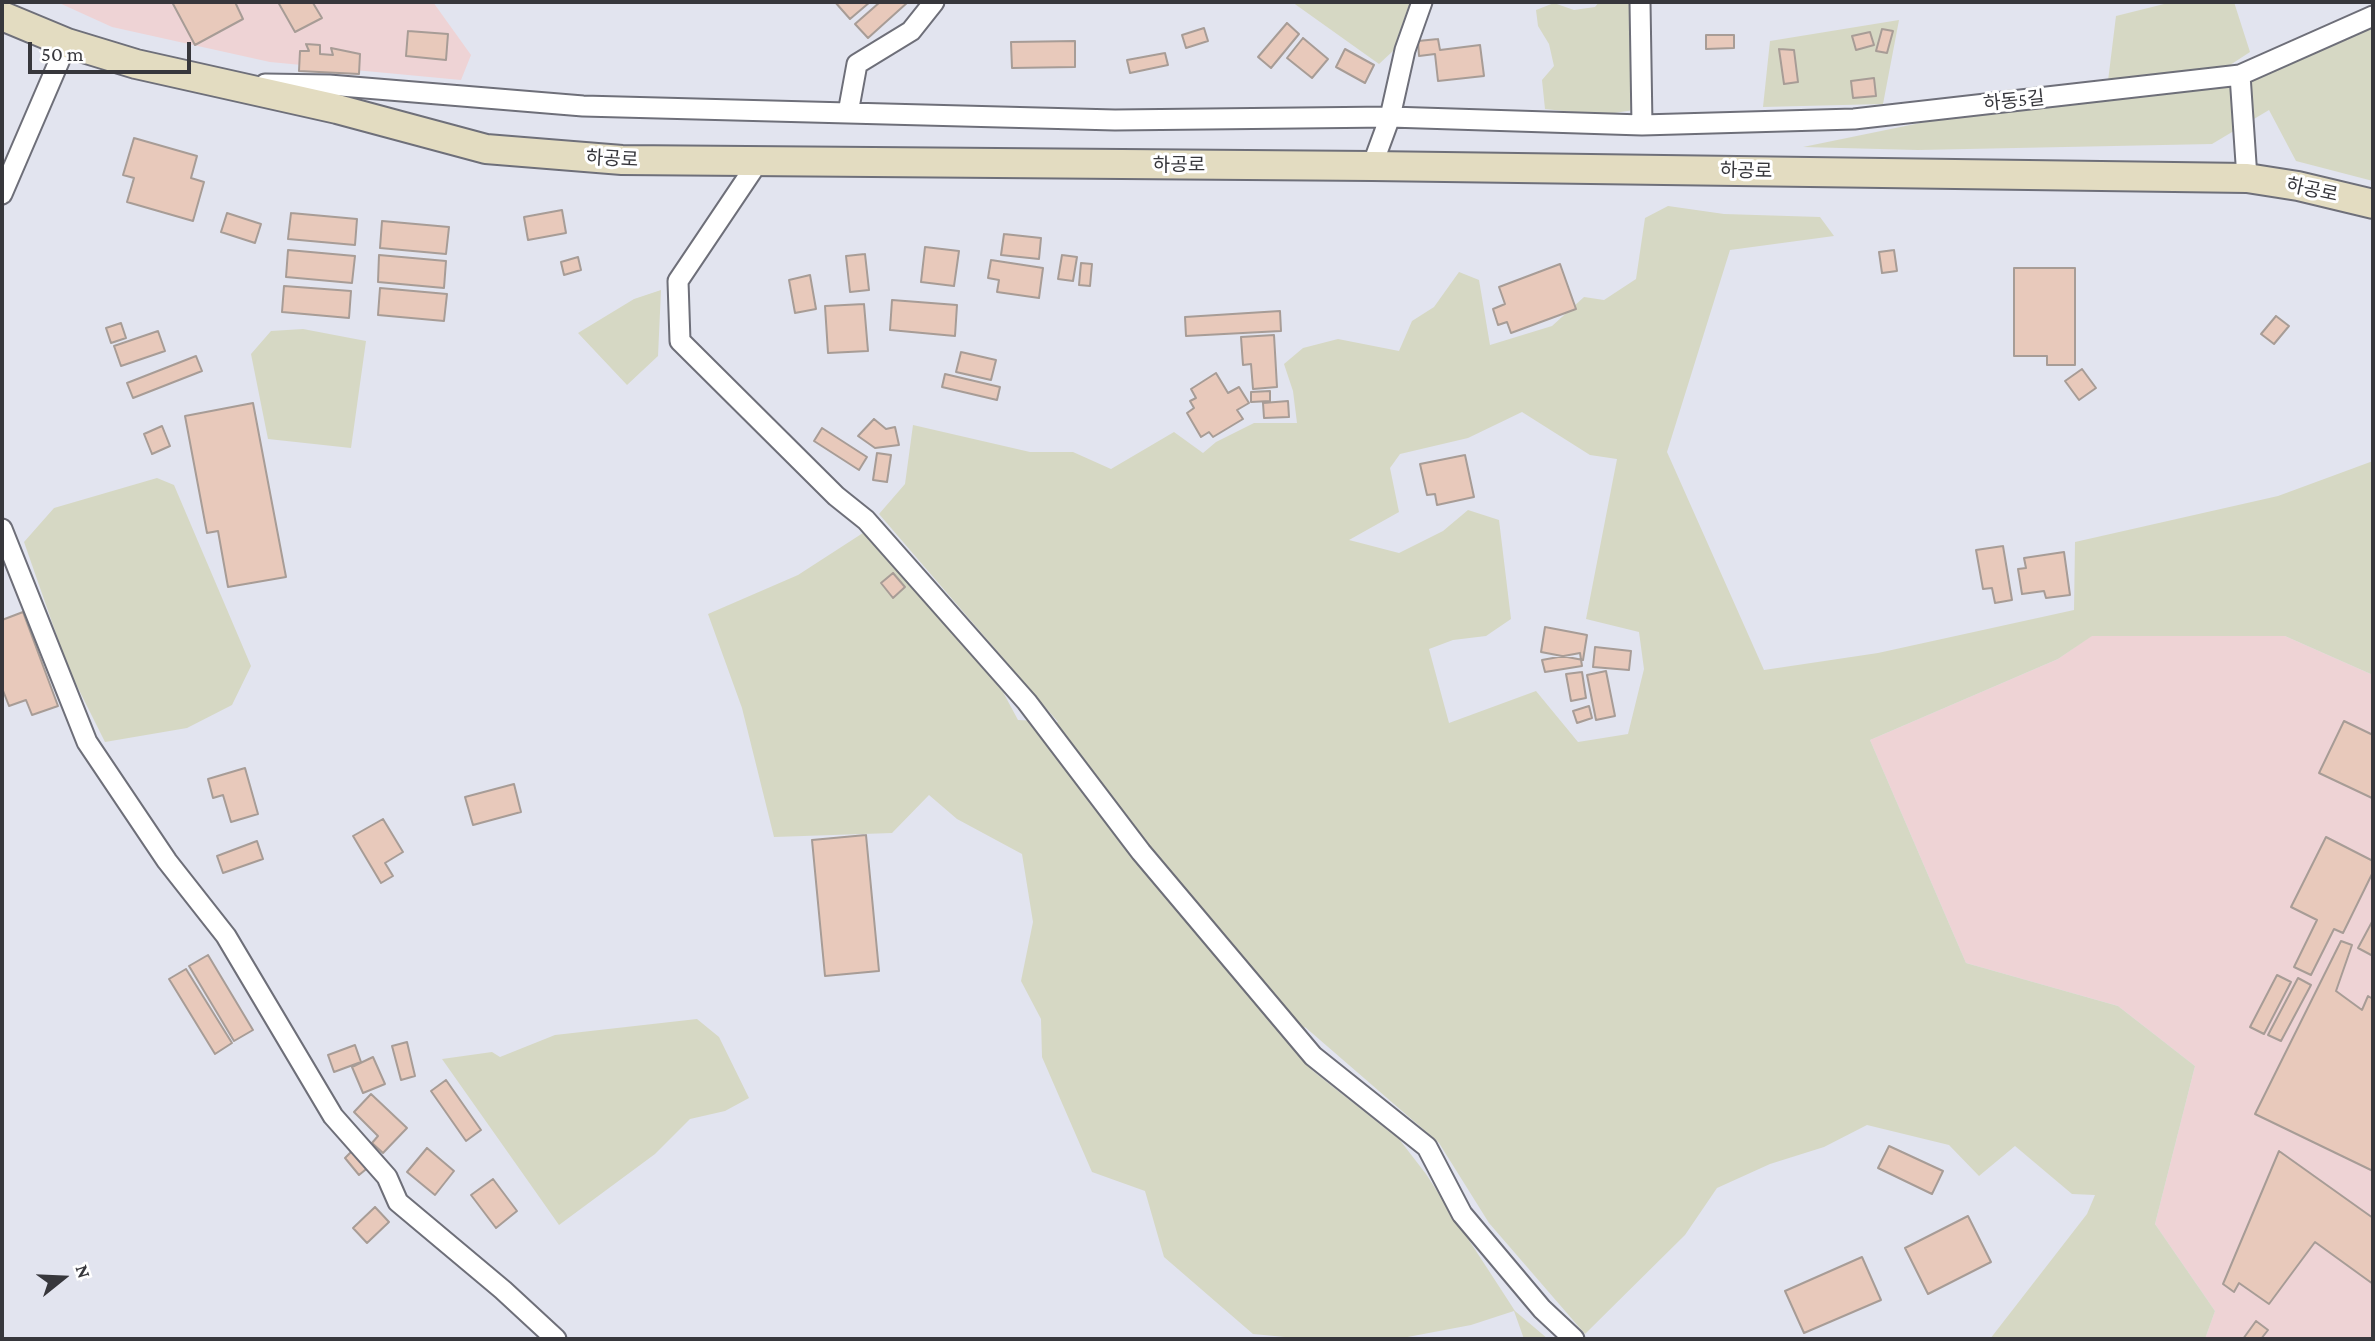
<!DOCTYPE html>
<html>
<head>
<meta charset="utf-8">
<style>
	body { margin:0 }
	#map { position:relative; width:2375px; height:1341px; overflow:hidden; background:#e2e4ef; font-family:"Crimson Pro",serif }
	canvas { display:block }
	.frame { position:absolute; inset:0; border:4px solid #37373c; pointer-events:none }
	.north { position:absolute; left:28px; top:1243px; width:70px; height:70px; -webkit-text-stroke:5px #fff; paint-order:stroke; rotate:72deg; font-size:19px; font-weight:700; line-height:28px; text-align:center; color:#37373c }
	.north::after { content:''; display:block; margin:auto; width:24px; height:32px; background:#37373c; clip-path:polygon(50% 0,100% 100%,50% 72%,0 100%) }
	.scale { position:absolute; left:28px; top:42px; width:163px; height:32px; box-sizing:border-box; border:4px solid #37373c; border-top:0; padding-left:9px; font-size:21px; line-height:24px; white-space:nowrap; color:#37373c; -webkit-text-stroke:5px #fff; paint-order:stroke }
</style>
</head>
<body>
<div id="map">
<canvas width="2375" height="1341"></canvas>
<div class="frame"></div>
<div class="north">N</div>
<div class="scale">50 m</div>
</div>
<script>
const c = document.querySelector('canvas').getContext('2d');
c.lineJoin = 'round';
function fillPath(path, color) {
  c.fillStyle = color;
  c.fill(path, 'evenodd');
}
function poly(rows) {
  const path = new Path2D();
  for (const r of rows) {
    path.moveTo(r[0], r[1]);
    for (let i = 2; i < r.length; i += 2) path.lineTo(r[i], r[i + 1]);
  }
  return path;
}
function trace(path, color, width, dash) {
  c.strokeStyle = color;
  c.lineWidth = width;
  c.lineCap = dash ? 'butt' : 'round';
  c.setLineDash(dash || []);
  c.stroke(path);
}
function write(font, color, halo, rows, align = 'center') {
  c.font = font + ' "Crimson Pro","Noto Sans KR",serif';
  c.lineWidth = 6;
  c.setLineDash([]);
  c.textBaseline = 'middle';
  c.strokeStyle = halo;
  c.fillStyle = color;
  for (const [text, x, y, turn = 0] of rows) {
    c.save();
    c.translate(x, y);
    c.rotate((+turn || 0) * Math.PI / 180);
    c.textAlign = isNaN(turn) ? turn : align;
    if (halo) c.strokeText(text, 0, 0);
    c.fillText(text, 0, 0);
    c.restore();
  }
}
fillPath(poly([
	[57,2,433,2,471,55,461,80,270,62,112,27],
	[2091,636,2285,636,2373,675,2373,1339,2205,1339,2215,1311,2155,1224,2195,1066,2118,1006,1966,963,1870,740,2058,659]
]), '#eed3d5');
fillPath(poly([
	[1292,2,1410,2,1393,51,1379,64],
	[1599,2,1632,2,1634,110,1601,115,1545,109,1542,80,1554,66,1549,44,1538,26,1536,10,1554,3,1574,10,1595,7],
	[2172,2,2234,2,2250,52,2227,67,2108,81,2116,16],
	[1899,20,1883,104,1763,107,1770,41],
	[2373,26,2373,181,2296,161,2269,110,2212,144,1918,150,1803,147,1959,115,2230,86],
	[1668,206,1724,214,1820,217,1834,236,1730,250,1667,452,1764,670,1878,653,2074,610,2075,542,2278,496,2373,461,2373,675,2285,636,2092,636,2058,659,1870,740,1966,963,2118,1006,2195,1066,2155,1224,2215,1311,2205,1339,1990,1339,2087,1214,2095,1195,2072,1194,2015,1146,1979,1176,1949,1145,1867,1125,1824,1147,1770,1164,1717,1188,1685,1235,1585,1334,1489,1223,1439,1143,1305,1027,1290,1043,1313,1071,1399,1139,1426,1174,1515,1311,1548,1339,1524,1339,1514,1311,1471,1325,1397,1339,1306,1339,1253,1334,1164,1257,1145,1191,1092,1172,1042,1057,1041,1019,1021,981,1033,922,1022,854,957,819,929,795,892,833,774,837,742,708,708,614,798,575,866,531,1003,692,1018,720,1058,722,879,514,905,484,913,425,1030,452,1073,452,1111,469,1174,432,1203,453,1216,442,1254,423,1297,423,1293,391,1284,364,1303,348,1338,339,1399,351,1412,321,1434,307,1459,272,1479,280,1490,345,1552,326,1584,297,1604,300,1636,279,1645,218],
	[1522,412,1590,455,1617,459,1586,619,1639,632,1644,669,1628,734,1578,742,1536,691,1449,723,1429,649,1453,640,1486,636,1511,619,1499,520,1468,510,1443,531,1399,553,1349,540,1399,512,1390,468,1400,454,1468,438],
	[661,290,658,356,627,385,578,333,634,299],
	[303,329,366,341,351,448,268,439,251,354,271,331],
	[157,478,174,485,251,666,232,705,187,728,105,742,68,668,24,542,54,508],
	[697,1019,719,1037,749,1098,725,1111,690,1119,655,1154,559,1225,442,1059,492,1052,500,1057,555,1035]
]), '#d6d8c4');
const building = poly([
	[172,2,235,2,243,19,195,45,172,2],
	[278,2,316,2,313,3,322,18,295,32,278,2],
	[835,2,870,2,850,19,835,2],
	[880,2,908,2,868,38,855,24,880,2],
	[1287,23,1299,34,1271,68,1258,57,1287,23],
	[1204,28,1208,41,1186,48,1182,35,1204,28],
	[1882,29,1893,31,1887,53,1876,51,1882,29],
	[408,31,448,34,446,60,406,56,408,31],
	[1870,32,1874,45,1856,50,1852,36,1870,32],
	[1706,35,1734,35,1734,48,1706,49,1706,35],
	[1303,38,1328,59,1312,78,1287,58,1303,38],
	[1438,39,1440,50,1480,45,1484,76,1438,81,1435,54,1419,56,1418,41,1438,39],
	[1075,41,1075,67,1012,68,1011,42,1075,41],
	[306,44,320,45,320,54,333,55,331,48,360,54,359,74,299,71,300,51,309,51,306,44],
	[1345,49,1374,65,1365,83,1336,67,1345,49],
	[1779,49,1794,50,1798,82,1784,84,1779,49],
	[1165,53,1168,65,1130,73,1127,60,1165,53],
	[1874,78,1876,96,1853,98,1851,81,1874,78],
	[134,138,197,156,191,178,204,182,193,221,127,202,134,178,123,175,134,138],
	[562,210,566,233,528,240,524,217,562,210],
	[227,213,261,224,255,243,221,232,227,213],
	[291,213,357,219,355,245,288,239,291,213],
	[382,221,449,227,446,254,380,248,382,221],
	[1004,234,1041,238,1039,259,1001,255,1004,234],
	[925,247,959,251,954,286,921,282,925,247],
	[288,250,355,256,352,283,286,277,288,250],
	[1894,250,1897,271,1882,273,1879,252,1894,250],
	[865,254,869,290,850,292,846,256,865,254],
	[379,255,446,261,444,288,378,282,379,255],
	[1062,255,1077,257,1073,281,1058,279,1062,255],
	[578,257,581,270,564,275,561,262,578,257],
	[991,260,1043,268,1039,298,997,292,999,280,988,278,991,260],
	[1081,263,1092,264,1090,286,1079,285,1081,263],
	[1560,264,1576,309,1511,333,1507,322,1498,325,1493,309,1505,304,1499,287,1560,264],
	[2014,268,2075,268,2075,365,2047,365,2047,356,2014,356,2014,268],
	[810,275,816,309,795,313,789,280,810,275],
	[284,286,351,291,349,318,282,312,284,286],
	[380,288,447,294,444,321,378,315,380,288],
	[892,300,957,305,955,336,890,330,892,300],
	[864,304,868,351,828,353,825,306,864,304],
	[1280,311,1281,331,1186,336,1185,317,1280,311],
	[2276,316,2289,326,2274,344,2261,334,2276,316],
	[121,323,126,338,111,343,106,328,121,323],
	[158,331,165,351,121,366,114,346,158,331],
	[1274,335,1277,387,1253,389,1251,364,1243,365,1241,337,1274,335],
	[961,352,996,360,991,380,956,372,961,352],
	[196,356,202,371,133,398,127,383,196,356],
	[2082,369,2096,388,2079,400,2065,381,2082,369],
	[1216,373,1228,393,1239,387,1249,403,1237,410,1243,419,1213,437,1209,432,1201,437,1187,413,1194,408,1190,401,1196,398,1191,389,1216,373],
	[945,374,1000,387,997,400,942,387,945,374],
	[1270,391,1270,401,1251,402,1251,392,1270,391],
	[1288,401,1289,417,1264,418,1263,403,1288,401],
	[253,403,286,577,228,587,218,531,207,533,185,416,253,403],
	[874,419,886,429,895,427,899,445,875,448,858,436,874,419],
	[162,426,170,446,152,454,144,434,162,426],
	[822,428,867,457,859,470,814,441,822,428],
	[877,453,891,455,887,482,873,480,877,453],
	[1465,455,1474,497,1437,505,1435,494,1427,495,1420,464,1465,455],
	[2003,546,2012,600,1995,603,1992,588,1983,589,1976,550,2003,546],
	[2064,552,2070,595,2046,598,2044,591,2022,594,2018,569,2026,568,2024,558,2064,552],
	[893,573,905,587,893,598,881,583,893,573],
	[23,612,58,706,32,715,26,700,9,706,2,688,2,620,23,612],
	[1545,627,1587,635,1583,660,1541,652,1545,627],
	[1595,647,1631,651,1629,670,1593,667,1595,647],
	[1580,653,1582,666,1545,672,1542,660,1580,653],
	[1606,671,1615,716,1596,720,1587,675,1606,671],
	[1582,672,1586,698,1571,701,1566,674,1582,672],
	[1589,706,1592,718,1577,723,1573,711,1589,706],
	[2344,721,2373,735,2372,798,2319,773,2344,721],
	[245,768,258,814,231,822,223,795,213,798,208,779,245,768],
	[514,784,521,812,473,825,465,797,514,784],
	[383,819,403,852,385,863,393,876,381,883,353,836,383,819],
	[866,835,879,971,825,976,812,840,866,835],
	[2326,837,2373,861,2373,872,2343,933,2334,929,2311,975,2294,967,2317,920,2291,907,2326,837],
	[257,841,263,859,223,873,217,856,257,841],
	[2373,920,2373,956,2358,948,2373,920],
	[2341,941,2352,945,2336,991,2362,1010,2368,996,2373,999,2373,1171,2255,1114,2341,941],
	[208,955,253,1030,234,1041,189,966,208,955],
	[186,969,232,1043,215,1054,169,979,186,969],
	[2277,975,2291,982,2264,1034,2250,1027,2277,975],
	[2298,978,2311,985,2281,1041,2268,1035,2298,978],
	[407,1042,415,1076,401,1080,392,1046,407,1042],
	[355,1045,361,1062,334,1072,328,1055,355,1045],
	[373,1057,385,1084,363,1093,352,1067,373,1057],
	[446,1080,481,1130,466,1141,431,1091,446,1080],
	[371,1094,407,1128,383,1153,372,1143,378,1136,354,1112,371,1094],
	[1889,1146,1943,1171,1932,1194,1878,1168,1889,1146],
	[355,1148,370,1166,359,1175,345,1158,355,1148],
	[427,1148,454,1171,435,1195,407,1172,427,1148],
	[2279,1151,2373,1218,2373,1284,2315,1242,2269,1304,2239,1283,2234,1292,2223,1284,2279,1151],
	[493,1179,517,1211,496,1228,471,1195,493,1179],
	[375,1207,389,1222,367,1243,353,1228,375,1207],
	[1968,1216,1991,1262,1928,1294,1905,1248,1968,1216],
	[1862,1257,1881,1300,1804,1333,1785,1291,1862,1257],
	[2256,1321,2268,1330,2261,1339,2243,1339,2256,1321]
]);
fillPath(building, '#e8c9bb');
trace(building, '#a79c96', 2);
const street = poly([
	[1640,2,1642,125],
	[2240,75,2247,178],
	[265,84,329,85,583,106,848,113,857,64,911,31,934,2],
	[848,113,1115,120,1390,117,1642,125,1854,119,2240,75,2373,16],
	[758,162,678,281,680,341,836,496,866,520,1027,702,1141,852,1313,1056,1427,1147,1462,1214,1542,1309,1574,1339],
	[1372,166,1390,117,1405,50,1422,2],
	[2,194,67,43],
	[2,529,87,742,167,861,226,936,333,1116,387,1177,398,1202,503,1290,556,1339]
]);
const secondary = poly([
	[2,16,67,43,136,64,337,109,486,149,622,160,1372,166,2247,178,2298,186,2373,204]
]);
trace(street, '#6e6f79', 23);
trace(secondary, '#6e6f79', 32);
trace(street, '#fff', 19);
trace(secondary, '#e3dcc1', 28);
write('19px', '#37373c', '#fff', [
	["하동5길",2014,101,-6],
	["하공로",612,159,3],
	["하공로",1179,165],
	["하공로",1746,171,1],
	["하공로",2312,190,12]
]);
</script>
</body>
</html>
